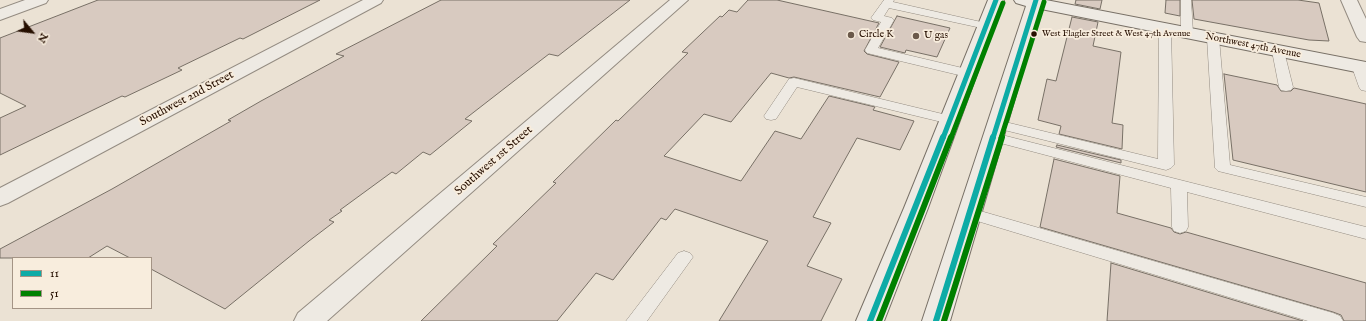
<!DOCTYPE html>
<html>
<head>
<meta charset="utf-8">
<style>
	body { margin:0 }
	#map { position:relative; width:1366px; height:321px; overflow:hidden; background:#ebe2d4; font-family:"IM FELL English",serif }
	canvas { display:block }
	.legend { position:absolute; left:12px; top:257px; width:140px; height:52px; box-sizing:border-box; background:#f8eddd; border:1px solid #a49485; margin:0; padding:5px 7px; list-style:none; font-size:12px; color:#260f00 }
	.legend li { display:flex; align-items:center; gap:8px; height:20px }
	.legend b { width:20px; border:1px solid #a49485 }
	.north { position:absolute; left:12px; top:12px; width:40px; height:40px; -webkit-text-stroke:3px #f8eddd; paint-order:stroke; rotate:119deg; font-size:11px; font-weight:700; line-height:16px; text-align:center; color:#260f00 }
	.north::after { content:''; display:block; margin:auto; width:14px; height:18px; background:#260f00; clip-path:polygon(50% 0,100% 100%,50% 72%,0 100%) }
</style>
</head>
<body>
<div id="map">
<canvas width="1366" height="321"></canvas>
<ul class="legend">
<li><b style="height:5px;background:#0daba6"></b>11</li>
<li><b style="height:5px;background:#008000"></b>51</li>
</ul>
<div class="north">N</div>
</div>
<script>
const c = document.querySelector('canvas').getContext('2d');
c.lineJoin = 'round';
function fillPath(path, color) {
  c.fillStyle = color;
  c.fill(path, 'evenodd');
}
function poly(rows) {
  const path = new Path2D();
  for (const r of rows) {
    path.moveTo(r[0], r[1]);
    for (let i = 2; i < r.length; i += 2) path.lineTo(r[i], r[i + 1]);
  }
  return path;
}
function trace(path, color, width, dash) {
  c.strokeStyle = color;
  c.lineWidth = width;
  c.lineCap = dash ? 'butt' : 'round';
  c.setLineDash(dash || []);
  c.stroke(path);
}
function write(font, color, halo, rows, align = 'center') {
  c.font = font + ' "IM FELL English",serif';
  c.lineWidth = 3.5;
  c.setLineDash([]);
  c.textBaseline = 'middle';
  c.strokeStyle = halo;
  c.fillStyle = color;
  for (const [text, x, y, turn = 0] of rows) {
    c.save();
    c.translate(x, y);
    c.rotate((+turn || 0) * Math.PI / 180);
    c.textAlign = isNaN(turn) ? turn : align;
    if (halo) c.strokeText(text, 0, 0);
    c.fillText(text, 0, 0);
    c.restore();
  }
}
const building = poly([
	[98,0,320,0,243,39,240,38,178,68,182,70,125,97,122,96,0,155,0,118,26,106,0,93,0,38,98,0],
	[441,0,630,0,558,56,549,54,523,74,465,119,472,121,430,155,423,152,396,174,392,172,340,210,342,211,329,220,334,222,309,241,225,309,151,269,151,258,130,258,107,246,88,258,0,258,0,249,112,189,231,121,228,120,261,101,344,56,336,54,441,0],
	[748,0,777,0,879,23,864,51,867,54,899,62,880,97,794,77,789,78,771,73,731,122,704,114,664,156,741,181,775,131,801,139,829,96,875,107,873,110,914,121,900,150,857,138,813,217,831,223,807,266,842,279,821,321,719,321,768,241,675,209,666,220,661,218,613,280,596,273,557,321,421,321,497,246,493,244,556,183,553,182,616,120,618,121,688,53,682,52,720,16,722,17,729,10,737,12,748,0],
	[1076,0,1102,0,1100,9,1075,4,1076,0],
	[1166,0,1180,0,1180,16,1165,13,1166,0],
	[1192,0,1298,0,1319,3,1329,41,1309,40,1194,19,1192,0],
	[897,16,950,28,937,57,906,50,905,53,880,47,897,16],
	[1072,17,1098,22,1093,46,1121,52,1112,123,1123,125,1122,149,1059,134,1061,126,1038,120,1047,79,1056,81,1072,17],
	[1224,74,1277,85,1281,91,1291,91,1294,88,1366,104,1366,192,1233,160,1224,74],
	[1057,145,1121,160,1121,163,1056,147,1057,145],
	[1054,159,1120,176,1117,213,1171,228,1174,232,1180,234,1186,232,1366,283,1366,321,1344,321,1341,315,1333,312,1040,227,1054,159],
	[1111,263,1303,321,1107,321,1111,263]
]);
fillPath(building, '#d8cac0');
trace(building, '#787066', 1);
const lane = poly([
	[884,0,894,0,893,2,990,24,992,26,990,28,986,29,889,8,884,16,892,18,894,20,878,48,971,70,973,73,971,76,967,77,867,53,865,50,881,22,873,20,871,18,884,0],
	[1181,0,1191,0,1193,33,1191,35,1187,37,1183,35,1181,33,1181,0],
	[1165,26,1169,27,1171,29,1174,165,1171,168,1166,170,992,127,990,124,992,121,997,120,1158,159,1159,29,1161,27,1165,26],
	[1213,34,1217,35,1219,38,1230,165,1366,197,1366,207,1218,171,1215,168,1207,38,1209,35,1213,34],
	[1278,47,1282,48,1284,51,1293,87,1291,90,1286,91,1281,90,1279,87,1272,51,1274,48,1278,47],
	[1358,63,1362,64,1366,71,1366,91,1361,90,1359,87,1352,67,1354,64,1358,63],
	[794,78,955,117,957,120,955,123,950,124,797,87,776,119,771,120,766,119,764,116,789,79,794,78],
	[994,133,1366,227,1366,239,1187,192,1188,227,1186,231,1180,233,1174,231,1172,227,1171,188,989,140,987,137,989,134,994,133],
	[970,208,1333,313,1340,316,1343,321,1308,321,964,217,962,213,964,209,970,208],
	[684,251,690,253,693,257,647,321,626,321,678,253,684,251]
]);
const street = poly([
	[25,0,48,0,46,3,0,20,0,9,25,0],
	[363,0,383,0,381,3,8,203,0,206,0,188,363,0],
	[670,0,688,0,327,321,294,321,298,313,670,0],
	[1341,0,1357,0,1366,19,1366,42,1360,41,1357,37,1341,0]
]);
const secondary = poly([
	[988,0,1004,0,928,208,884,321,856,321,904,208,988,0],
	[1014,0,1046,0,1366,62,1366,74,1041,9,950,321,922,321,1026,6,1016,3,1014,0]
]);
trace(lane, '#948c82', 1);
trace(street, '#948c82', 2);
trace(secondary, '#787066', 2);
fillPath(lane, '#eeeae3');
fillPath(street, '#eeeae3');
fillPath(secondary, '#eeeae3');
trace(poly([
	[943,138,996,0],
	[993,138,1036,0]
]), '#0daba6', 5);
trace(poly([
	[870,321,943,137],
	[936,321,993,137]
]), '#0daba6', 6);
trace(poly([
	[951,138,1003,3],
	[1001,138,1044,2]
]), '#008000', 5);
trace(poly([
	[879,321,951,137],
	[944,321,1002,137]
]), '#008000', 6);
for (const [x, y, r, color] of [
	[1034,34,3.5,"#260f00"],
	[851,35,4,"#6b594a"],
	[916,36,4,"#6b594a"]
]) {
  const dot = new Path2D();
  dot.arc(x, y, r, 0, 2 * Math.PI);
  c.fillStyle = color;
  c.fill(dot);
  trace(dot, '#f8eddd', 1.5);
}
write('9px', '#260f00', '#f8eddd', [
	["West Flagler Street & West 47th Avenue",1042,34]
], 'left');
write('10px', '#260f00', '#f8eddd', [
	["Circle K",859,35],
	["U gas",924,36]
], 'left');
write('10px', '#260f00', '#f8eddd', [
	["Northwest 47th Avenue",1253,46,11]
]);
write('12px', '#260f00', '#f8eddd', [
	["Southwest 2nd Street",187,99,-28],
	["Southwest 1st Street",494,161,-41]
]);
</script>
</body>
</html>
